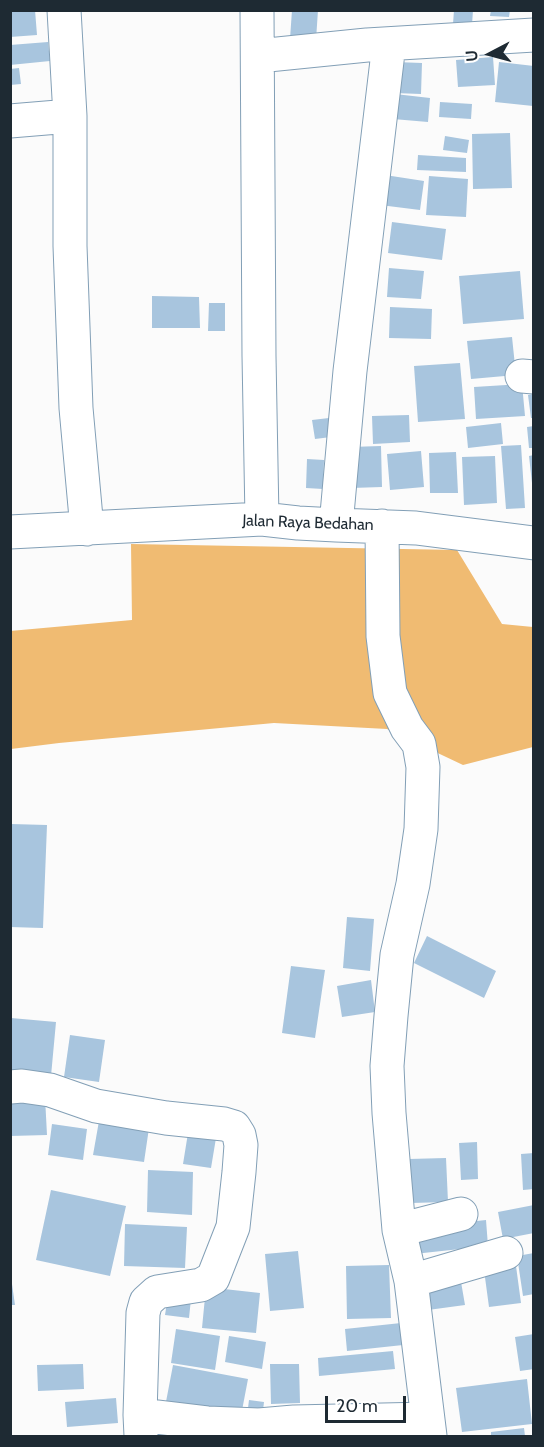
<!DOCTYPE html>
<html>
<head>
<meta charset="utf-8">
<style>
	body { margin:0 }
	#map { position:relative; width:544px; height:1447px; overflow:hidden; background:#fbfbfb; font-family:Cabin,sans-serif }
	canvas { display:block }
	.frame { position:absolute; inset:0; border:12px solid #1e2a33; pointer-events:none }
	.north { position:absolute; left:460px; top:24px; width:60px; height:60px; -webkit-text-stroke:4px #fff; paint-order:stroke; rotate:264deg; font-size:16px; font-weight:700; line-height:24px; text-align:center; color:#1e2a33 }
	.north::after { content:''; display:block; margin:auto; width:21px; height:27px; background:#1e2a33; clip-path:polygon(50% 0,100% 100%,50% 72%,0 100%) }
	.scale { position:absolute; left:325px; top:1396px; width:81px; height:27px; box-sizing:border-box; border:3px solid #1e2a33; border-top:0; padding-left:8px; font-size:18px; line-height:21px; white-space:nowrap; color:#1e2a33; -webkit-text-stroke:4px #fff; paint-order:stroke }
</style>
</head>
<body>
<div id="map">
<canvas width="544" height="1447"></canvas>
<div class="frame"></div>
<div class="north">U</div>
<div class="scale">20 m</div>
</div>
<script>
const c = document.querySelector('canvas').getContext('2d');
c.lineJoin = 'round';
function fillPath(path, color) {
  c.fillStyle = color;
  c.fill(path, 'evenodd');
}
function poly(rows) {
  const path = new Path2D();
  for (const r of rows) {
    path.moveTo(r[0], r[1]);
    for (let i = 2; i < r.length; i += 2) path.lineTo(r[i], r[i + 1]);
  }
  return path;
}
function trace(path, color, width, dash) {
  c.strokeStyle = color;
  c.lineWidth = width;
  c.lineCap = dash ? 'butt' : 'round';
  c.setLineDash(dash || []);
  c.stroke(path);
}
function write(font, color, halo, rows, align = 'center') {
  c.font = font + ' Cabin,sans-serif';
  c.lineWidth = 4.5;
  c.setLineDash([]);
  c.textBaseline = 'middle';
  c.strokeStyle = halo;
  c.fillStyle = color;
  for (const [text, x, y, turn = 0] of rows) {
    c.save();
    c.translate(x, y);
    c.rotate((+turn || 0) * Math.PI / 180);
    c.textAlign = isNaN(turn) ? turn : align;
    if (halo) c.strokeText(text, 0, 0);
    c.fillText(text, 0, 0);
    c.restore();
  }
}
fillPath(poly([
	[131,544,457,550,502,624,533,627,533,747,463,765,387,729,274,723,59,743,11,749,10,631,132,620]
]), '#f0bb72');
fillPath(poly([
	[10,10,35,10,37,35,10,37],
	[292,10,318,10,316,40,290,39],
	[454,10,473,10,472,25,453,24],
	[491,10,510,10,509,17,490,16],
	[48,42,50,61,10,65,10,45],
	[493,57,495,85,458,87,456,60],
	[395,62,422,63,421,94,394,93],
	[499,62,534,66,533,106,495,102],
	[19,68,21,84,10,85,10,69],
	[395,94,430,98,428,122,393,119],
	[440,102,472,104,471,119,439,117],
	[510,133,512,188,473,189,472,134],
	[445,136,469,140,467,153,443,150],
	[418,155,466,158,466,172,417,170],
	[385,175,424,181,420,210,380,205],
	[429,176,468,179,466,217,426,215],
	[392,222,446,229,442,260,388,253],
	[389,268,424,271,421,299,387,297],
	[520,271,524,319,463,324,459,276],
	[152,296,199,297,200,328,152,328],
	[209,303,225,303,225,331,208,331],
	[390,307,432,309,431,339,389,338],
	[512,337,516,375,471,379,467,341],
	[460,363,465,419,418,422,414,366],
	[522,384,525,416,476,419,474,387],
	[534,394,534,418,531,418,528,395],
	[409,415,410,442,373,444,372,416],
	[329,418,331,437,315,439,312,420],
	[501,423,503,444,468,448,466,427],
	[534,426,534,448,529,448,527,427],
	[521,445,525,508,506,509,501,446],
	[381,446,382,487,351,488,350,447],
	[421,451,424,487,390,490,387,454],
	[456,452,458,493,430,493,429,453],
	[534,455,534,483,532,483,529,456],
	[495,456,497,503,464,505,462,457],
	[307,459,324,460,323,489,306,488],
	[11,824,47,825,43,928,10,927],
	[347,917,374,919,370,971,343,968],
	[427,936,496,971,484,998,414,963],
	[291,966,325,970,315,1038,282,1033],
	[371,980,375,1012,342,1017,337,986],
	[11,1018,56,1022,51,1076,10,1072],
	[70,1035,105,1040,99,1082,64,1077],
	[45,1097,47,1135,10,1136,10,1099],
	[99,1121,149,1128,144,1162,93,1155],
	[52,1124,87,1129,83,1160,48,1155],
	[188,1133,216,1138,211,1168,183,1164],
	[477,1142,478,1179,461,1180,459,1143],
	[534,1153,534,1189,523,1190,521,1154],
	[446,1158,448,1202,411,1203,409,1159],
	[148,1170,193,1172,192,1215,147,1212],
	[51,1190,126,1206,110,1276,36,1260],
	[534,1205,534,1233,503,1239,498,1212],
	[486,1220,488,1246,414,1254,411,1228],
	[125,1224,187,1227,185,1268,124,1266],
	[298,1251,304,1308,270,1311,265,1254],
	[534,1253,534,1294,523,1296,517,1256],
	[389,1265,391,1318,347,1319,346,1266],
	[516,1266,521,1303,489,1307,484,1270],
	[460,1276,465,1305,428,1310,424,1281],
	[10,1284,12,1284,15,1305,10,1305],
	[206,1287,260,1293,256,1333,202,1328],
	[168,1296,191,1299,189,1318,165,1315],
	[401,1323,403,1345,347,1351,345,1329],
	[176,1329,220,1336,215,1370,171,1363],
	[534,1334,534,1369,520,1371,515,1337],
	[229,1336,266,1342,262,1369,225,1362],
	[393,1351,395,1369,319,1376,318,1358],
	[83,1364,84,1389,38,1391,37,1365],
	[270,1364,299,1364,300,1403,271,1404],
	[173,1365,248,1379,240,1421,165,1407],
	[527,1379,532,1424,462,1432,456,1388],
	[116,1398,118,1423,67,1427,65,1402],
	[249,1400,264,1402,262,1419,247,1416],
	[524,1428,525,1436,491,1436,491,1432]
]), '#a8c5de');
const minor = poly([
	[64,10,70,116,70,246,76,408,87,529],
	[257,10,259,356,262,519],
	[258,56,367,45,534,35],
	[10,121,70,116],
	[522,376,534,377],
	[336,525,350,371,389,44],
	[382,526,383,636,390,693,407,728,419,744,423,767,421,829,413,884,397,955,391,1016,387,1066,389,1113,399,1230,411,1281,430,1436],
	[10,532,262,519,298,523,336,525,416,528,534,543],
	[10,1087,22,1086,50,1090,96,1106,166,1118,224,1124,234,1127,239,1135,241,1145,239,1172,233,1227,213,1278,201,1285,157,1292,146,1302,143,1313,140,1415,141,1436],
	[399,1230,461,1214],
	[411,1281,506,1253],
	[140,1415,207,1423,259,1425,294,1422,427,1419]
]);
trace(minor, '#829fb6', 35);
trace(minor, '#fff', 33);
write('16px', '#1e2a33', '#fff', [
	["Jalan Raya Bedahan",308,523,2]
]);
</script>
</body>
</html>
